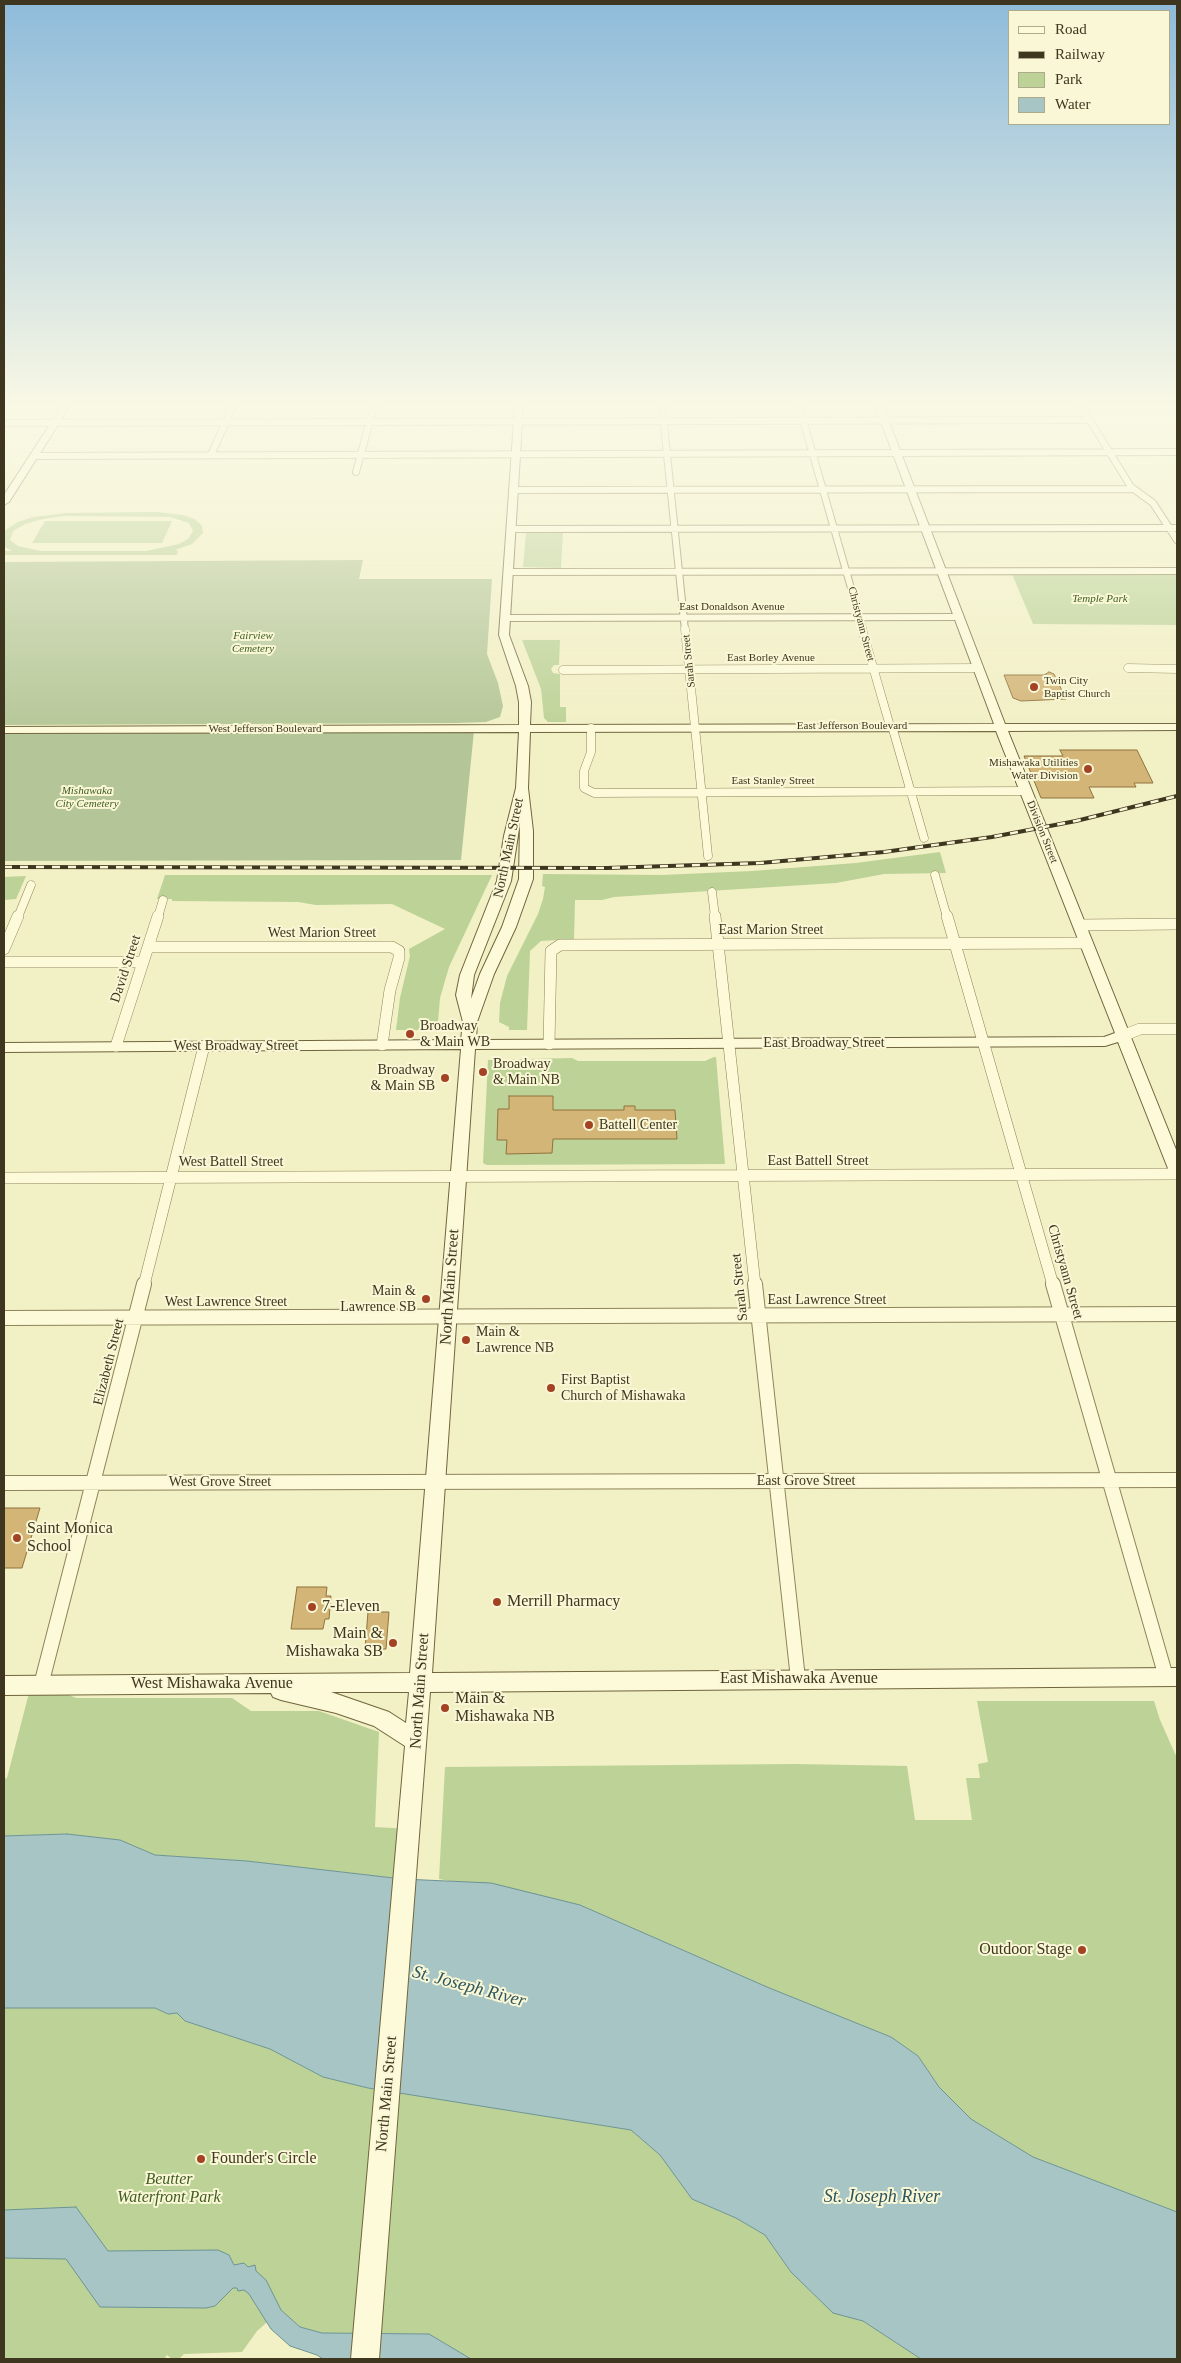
<!DOCTYPE html>
<html>
<head>
<meta charset="utf-8">
<style>
	body { margin:0 }
	#map { position:relative; width:1181px; height:2363px; overflow:hidden; background:#f2f0c5; font-family:Georgia,serif }
	canvas { display:block }
	.frame { position:absolute; inset:0; border:5px solid #3e361e; pointer-events:none }
	.legend { position:absolute; left:1008px; top:10px; width:162px; height:115px; box-sizing:border-box; background:#f9f7d5; border:1px solid #aeaa8c; margin:0; padding:6px 9px; list-style:none; font-size:15px; color:#3e361e }
	.legend li { display:flex; align-items:center; gap:10px; height:25px }
	.legend b { width:25px; border:1px solid #aeaa8c }
</style>
</head>
<body>
<div id="map">
<canvas width="1181" height="2363"></canvas>
<div class="frame"></div>
<ul class="legend">
<li><b style="height:6px;background:#fcfad9"></b>Road</li>
<li><b style="height:6px;background:#3e361e"></b>Railway</li>
<li><b style="height:14px;background:#bcd297"></b>Park</li>
<li><b style="height:14px;background:#a7c5c4"></b>Water</li>
</ul>
</div>
<script>
const c = document.querySelector('canvas').getContext('2d');
c.lineJoin = 'round';
function fillPath(path, color) {
  c.fillStyle = color;
  c.fill(path, 'evenodd');
}
function poly(rows) {
  const path = new Path2D();
  for (const r of rows) {
    path.moveTo(r[0], r[1]);
    for (let i = 2; i < r.length; i += 2) path.lineTo(r[i], r[i + 1]);
  }
  return path;
}
function trace(path, color, width, dash) {
  c.strokeStyle = color;
  c.lineWidth = width;
  c.lineCap = dash ? 'butt' : 'round';
  c.setLineDash(dash || []);
  c.stroke(path);
}
function write(font, color, halo, rows, align = 'center') {
  c.font = font + ' Georgia,serif';
  c.lineWidth = 4;
  c.setLineDash([]);
  c.textBaseline = 'middle';
  c.strokeStyle = halo;
  c.fillStyle = color;
  for (const [text, x, y, turn = 0] of rows) {
    c.save();
    c.translate(x, y);
    c.rotate((+turn || 0) * Math.PI / 180);
    c.textAlign = isNaN(turn) ? turn : align;
    if (halo) c.strokeText(text, 0, 0);
    c.fillText(text, 0, 0);
    c.restore();
  }
}
fillPath(poly([
	[157,512,183,515,195,519,202,526,203,533,192,544,175,550,178,551,177,555,4,555,4,551,12,551,4,546,4,531,18,522,33,517,67,513],
	[64,516,170,517,189,523,193,531,188,539,179,544,146,551,40,551,18,546,10,540,13,531,25,524,43,519],
	[45,521,172,521,162,543,32,543],
	[563,532,561,568,523,567,526,533],
	[1012,574,1177,574,1177,625,1033,624],
	[522,640,560,640,559,665,554,665,551,669,553,673,560,674,560,707,566,707,566,722,548,722,544,718,541,689],
	[940,852,946,873,884,874,836,883,614,897,602,900,575,900,574,939,541,941,530,951,527,1030,509,1030,509,1027,499,1022,500,1003,507,976,538,914,543,899,545,887,542,886,543,874,662,875,752,871,856,863],
	[165,875,492,875,449,967,440,998,438,1022,428,1028,428,1030,396,1030,400,998,410,956,409,949,445,929,392,904,316,905,298,902,172,901,172,899,157,899],
	[26,876,16,899,4,900,4,877],
	[714,1057,716,1057,725,1164,487,1165,483,1163,488,1060,572,1058,578,1061,705,1061],
	[62,1692,76,1698,232,1698,251,1711,319,1711,379,1732,375,1827,409,1829,402,1879,247,1861,155,1855,120,1840,67,1834,4,1836,4,1779,7,1778,29,1693],
	[977,1701,1154,1701,1160,1720,1177,1758,1177,2212,1033,2157,971,2119,939,2087,918,2056,891,2037,767,1987,580,1905,439,1879,445,1767,795,1764,907,1766,915,1820,972,1820,966,1778,980,1778,978,1764,988,1762],
	[4,2008,155,2008,168,2014,177,2013,185,2021,270,2049,323,2077,368,2088,631,2130,660,2155,692,2199,736,2218,765,2235,791,2272,833,2312,863,2321,921,2359,471,2359,429,2334,322,2333,300,2327,281,2310,257,2331,242,2352,184,2354,179,2359,172,2359,167,2355,164,2359,4,2359]
]), '#bcd297');
fillPath(poly([
	[363,560,359,579,492,579,487,654,498,683,503,706,500,717,486,722,456,723,4,725,4,562],
	[474,731,461,860,4,861,4,734]
]), '#b4c697');
const water = poly([
	[67,1834,120,1840,155,1855,247,1861,402,1879,491,1883,580,1905,767,1987,891,2037,918,2056,939,2087,971,2119,1033,2157,1177,2212,1177,2359,921,2359,863,2321,833,2313,791,2272,765,2235,736,2218,692,2199,660,2155,631,2130,368,2088,323,2077,270,2049,185,2021,177,2013,168,2014,155,2008,4,2008,4,1836,67,1834],
	[76,2207,108,2251,218,2250,229,2255,234,2265,244,2263,248,2267,255,2265,256,2271,266,2280,281,2310,300,2327,322,2333,429,2334,471,2359,323,2359,317,2355,290,2346,271,2329,249,2294,244,2290,238,2291,237,2288,233,2288,215,2306,206,2308,100,2307,66,2259,4,2258,4,2210,76,2207]
]);
fillPath(water, '#a7c5c4');
trace(water, '#6c9495', 1);
const building = poly([
	[1049,672,1054,674,1066,699,1021,701,1013,698,1004,675,1044,675,1049,672],
	[1060,750,1137,750,1153,783,1134,783,1136,787,1089,787,1094,798,1041,798,1024,756,1063,756,1060,750],
	[509,1096,553,1096,553,1110,624,1110,624,1106,635,1106,635,1110,675,1110,677,1139,553,1139,552,1153,506,1154,507,1140,497,1140,498,1109,509,1109,509,1096],
	[4,1508,40,1508,22,1568,4,1568,4,1508],
	[297,1587,327,1587,326,1596,331,1596,329,1619,325,1619,323,1629,291,1629,297,1587],
	[368,1612,389,1612,386,1649,365,1649,368,1612]
]);
fillPath(building, '#d3b578');
trace(building, '#90733d', 1);
const streetFar3 = poly([
	[662,406,685,630],
	[799,406,863,630],
	[1081,406,1131,487,1153,503,1177,540],
	[4,423,1088,420],
	[211,455,233,406],
	[34,456,1177,452],
	[356,472,374,406],
	[512,490,1133,489],
	[512,529,1177,528],
	[508,572,1177,571],
	[504,618,960,617]
]);
const streetFar2 = poly([
	[685,629,708,856],
	[862,629,890,726],
	[1128,668,1177,669],
	[563,670,979,668],
	[892,726,924,838],
	[591,728,591,752,584,771,584,788,594,793,1025,791],
	[935,875,947,917],
	[712,892,715,917],
	[18,917,31,885],
	[158,917,163,900]
]);
const streetFar1 = poly([
	[715,916,755,1285],
	[947,916,1053,1285],
	[1079,925,1177,924],
	[148,947,392,947,399,951,399,958,390,990,382,1045],
	[4,949,18,916],
	[4,962,142,962],
	[1122,1036,1140,1029,1177,1029],
	[549,1044,551,951,560,945,1087,943],
	[116,1046,158,916],
	[4,1178,1177,1174],
	[144,1285,204,1046]
]);
const street = poly([
	[755,1284,798,1679],
	[1053,1284,1166,1677],
	[4,1318,1177,1314],
	[4,1483,1177,1480],
	[41,1685,144,1284]
]);
const secondary = poly([
	[62,406,70,406,9,502,4,505,4,495,62,406],
	[515,406,523,406,509,635,528,686,531,702,530,725,994,724,875,406,883,406,1005,724,1177,724,1177,730,1008,731,1177,1152,1177,1176,1171,1175,1169,1171,1118,1042,1105,1046,475,1049,432,1673,1177,1668,1177,1686,430,1692,379,2359,351,2359,405,1746,374,1726,336,1713,281,1700,273,1697,271,1693,4,1695,4,1676,410,1673,461,1049,4,1052,4,1043,461,1040,463,1022,456,995,460,975,497,881,504,836,516,788,519,732,4,733,4,727,519,725,519,702,516,686,499,635,515,406],
	[996,731,1115,1033,1104,1037,476,1040,477,1022,494,974,516,927,533,879,533,831,528,788,530,732,996,731],
	[520,822,519,879,502,927,480,974,471,999,474,975,511,881,520,822],
	[331,1692,409,1692,406,1723,389,1712,331,1692]
]);
trace(streetFar3, '#8f8359', 8);
trace(streetFar2, '#8f8359', 9);
trace(streetFar1, '#8f8359', 12);
trace(street, '#8f8359', 16);
trace(secondary, '#71643c', 2);
trace(streetFar3, '#fcfad9', 6);
trace(streetFar2, '#fcfad9', 8);
trace(streetFar1, '#fcfad9', 11);
trace(street, '#fcfad9', 14);
fillPath(secondary, '#fcfad9');
const rail = poly([
	[4,867,607,868,760,863,884,852,992,837,1076,821,1177,796]
]);
trace(rail, '#3e361e', 4);
trace(rail, '#f9f7d5', 2.5, [8]);
const sky = c.createLinearGradient(0, 0, 0, 737);
sky.addColorStop(0, '#8ebbda');
sky.addColorStop(0.55, '#f9f8e5');
sky.addColorStop(1, '#f9f8e500');
c.fillStyle = sky;
c.fillRect(0, 0, 1181, 737);
for (const [x, y, r, color] of [
	[1034,687,5,"#a34323"],
	[1088,769,5,"#a34323"],
	[410,1034,5,"#a34323"],
	[483,1072,5,"#a34323"],
	[445,1078,5,"#a34323"],
	[589,1125,5,"#a34323"],
	[426,1299,5,"#a34323"],
	[466,1340,5,"#a34323"],
	[551,1388,5,"#a34323"],
	[17,1538,5,"#a34323"],
	[497,1602,5,"#a34323"],
	[312,1607,5,"#a34323"],
	[393,1643,5,"#a34323"],
	[445,1708,5,"#a34323"],
	[1082,1950,5,"#a34323"],
	[201,2159,5,"#a34323"]
]) {
  const dot = new Path2D();
  dot.arc(x, y, r, 0, 2 * Math.PI);
  c.fillStyle = color;
  c.fill(dot);
  trace(dot, '#f9f7d5', 2);
}
write('italic 11px', '#3f5c23', '#f9f7d5', [
	["Temple Park",1100,599],
	["Fairview",253,636],
	["Cemetery",253,649],
	["Mishawaka",87,791],
	["City Cemetery",87,804]
]);
write('11px', '#3e361e', '#f9f7d5', [
	["East Donaldson Avenue",732,607],
	["Christyann Street",861,624,75],
	["East Borley Avenue",771,658],
	["Sarah Street",689,661,-96],
	["East Jefferson Boulevard",852,726],
	["West Jefferson Boulevard",265,729],
	["East Stanley Street",773,781],
	["Division Street",1042,832,68]
]);
write('11px', '#3e361e', '#f9f7d5', [
	["Twin City",1044,681],
	["Baptist Church",1044,694],
	["Mishawaka Utilities",1078,763,"right"],
	["Water Division",1078,776,"right"]
], 'left');
write('14px', '#3e361e', '#f9f7d5', [
	["North Main Street",509,848,-78],
	["East Marion Street",771,930],
	["West Marion Street",322,933],
	["David Street",126,969,-72],
	["East Broadway Street",824,1043],
	["West Broadway Street",236,1046],
	["East Battell Street",818,1161],
	["West Battell Street",231,1162],
	["Christyann Street",1065,1272,74],
	["Sarah Street",740,1287,-96],
	["East Lawrence Street",827,1300],
	["West Lawrence Street",226,1302],
	["Elizabeth Street",109,1362,-76],
	["East Grove Street",806,1481],
	["West Grove Street",220,1482]
]);
write('14px', '#3e361e', '#f9f7d5', [
	["Broadway",420,1026],
	["& Main WB",420,1042],
	["Broadway",493,1064],
	["& Main NB",493,1080],
	["Broadway",435,1070,"right"],
	["& Main SB",435,1086,"right"],
	["Battell Center",599,1125],
	["Main &",416,1291,"right"],
	["Lawrence SB",416,1307,"right"],
	["Main &",476,1332],
	["Lawrence NB",476,1348],
	["First Baptist",561,1380],
	["Church of Mishawaka",561,1396]
], 'left');
write('16px', '#3e361e', '#f9f7d5', [
	["North Main Street",450,1287,-86],
	["East Mishawaka Avenue",799,1679],
	["West Mishawaka Avenue",212,1684],
	["North Main Street",420,1691,-86],
	["North Main Street",387,2094,-85]
]);
write('16px', '#3e361e', '#f9f7d5', [
	["Saint Monica",27,1529],
	["School",27,1547],
	["Merrill Pharmacy",507,1602],
	["7-Eleven",322,1607],
	["Main &",383,1634,"right"],
	["Mishawaka SB",383,1652,"right"],
	["Main &",455,1699],
	["Mishawaka NB",455,1717],
	["Outdoor Stage",1072,1950,"right"],
	["Founder's Circle",211,2159]
], 'left');
write('italic 16px', '#3f5c23', '#f9f7d5', [
	["Beutter",169,2180],
	["Waterfront Park",169,2198]
]);
write('italic 18px', '#2c555f', '#f9f7d5', [
	["St. Joseph River",469,1987,15],
	["St. Joseph River",882,2197]
]);
</script>
</body>
</html>
